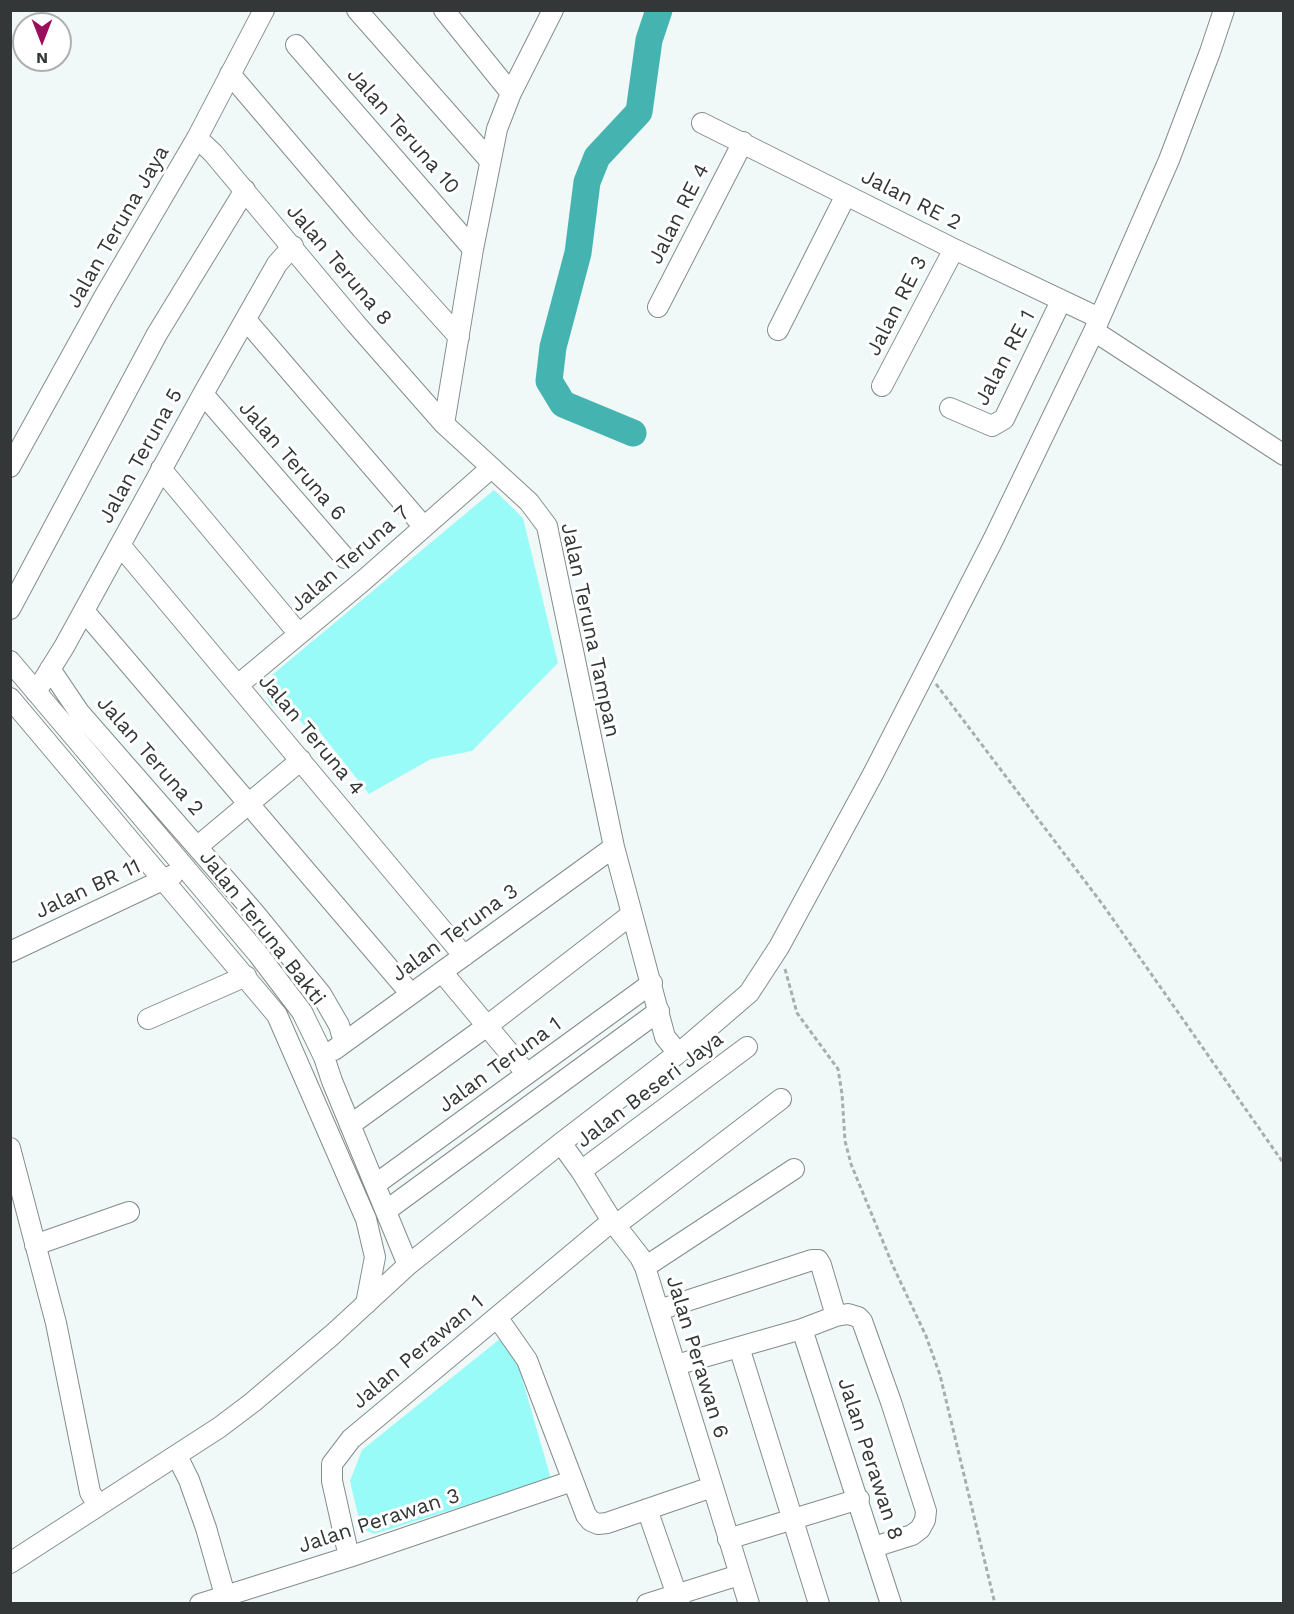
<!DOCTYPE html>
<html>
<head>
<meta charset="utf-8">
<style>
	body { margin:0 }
	#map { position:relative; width:1294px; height:1614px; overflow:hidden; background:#f0f8f8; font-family:"Work Sans",sans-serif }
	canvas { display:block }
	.frame { position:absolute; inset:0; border:12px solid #343737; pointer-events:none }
	.north { position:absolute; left:12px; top:12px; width:60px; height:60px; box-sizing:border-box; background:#fff; border:2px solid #aeafaf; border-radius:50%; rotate:180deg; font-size:16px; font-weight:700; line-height:24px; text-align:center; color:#343737 }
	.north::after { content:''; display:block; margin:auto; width:21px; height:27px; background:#9b0d5d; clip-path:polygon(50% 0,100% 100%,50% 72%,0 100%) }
</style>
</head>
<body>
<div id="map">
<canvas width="1294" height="1614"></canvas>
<div class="frame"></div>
<div class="north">N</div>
</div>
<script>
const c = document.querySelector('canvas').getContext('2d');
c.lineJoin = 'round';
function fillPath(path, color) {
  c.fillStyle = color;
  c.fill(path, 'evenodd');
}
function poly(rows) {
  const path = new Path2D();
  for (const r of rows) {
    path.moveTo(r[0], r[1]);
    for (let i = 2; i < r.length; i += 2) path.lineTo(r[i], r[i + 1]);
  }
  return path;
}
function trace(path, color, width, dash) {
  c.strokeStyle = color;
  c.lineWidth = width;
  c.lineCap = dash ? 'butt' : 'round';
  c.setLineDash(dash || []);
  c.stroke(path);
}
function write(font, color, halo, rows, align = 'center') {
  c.font = font + ' "Work Sans",sans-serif';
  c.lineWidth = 6;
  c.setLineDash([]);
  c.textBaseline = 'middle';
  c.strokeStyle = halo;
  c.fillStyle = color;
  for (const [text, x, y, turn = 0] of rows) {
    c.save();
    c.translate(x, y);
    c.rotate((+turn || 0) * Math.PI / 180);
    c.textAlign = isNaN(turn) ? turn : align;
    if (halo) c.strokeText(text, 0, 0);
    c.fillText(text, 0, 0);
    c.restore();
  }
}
fillPath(poly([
	[494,490,523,518,558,663,472,751,431,759,369,794,312,722,304,725,282,700,272,706,263,691,272,675],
	[501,1338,518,1364,551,1479,374,1534,361,1528,350,1481,362,1450]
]), '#99fbf7');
trace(poly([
	[633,433,563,404,549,381,553,347,578,253,587,182,597,157,639,112,649,40,659,10]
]), '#45b4b0', 27);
const minor = poly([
	[357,10,490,161],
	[444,10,511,93],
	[553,10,511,93,497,129,473,249,444,424,529,502,547,526,614,847,665,1037,678,1053],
	[296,45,473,249],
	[230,74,362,229,459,337],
	[702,123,954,249,1099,318],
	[197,138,213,153,356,324,444,424],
	[658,307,743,142],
	[246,320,424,527],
	[778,330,846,195],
	[1094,331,1284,455],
	[882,386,954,249],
	[203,394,345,558],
	[950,408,992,426,1004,419,1061,301],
	[10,467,104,297,197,138,264,10],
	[161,469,299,634],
	[120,545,464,956],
	[10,609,157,334,245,190],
	[84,611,411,994],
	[10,661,258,954,302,1012,324,1057,332,1081,408,1265],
	[50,669,79,712,253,911,321,994,339,1025,344,1042],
	[238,685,364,580,491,468],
	[36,692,64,647,203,394,277,264,293,246],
	[10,698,277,1015,366,1219,375,1257,366,1304],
	[197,847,301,760],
	[10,952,173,875],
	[442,972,527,1074],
	[148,1019,246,976],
	[334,1050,614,847],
	[350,1125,487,1026,632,914],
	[561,1143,581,1171,612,1221,640,1257,645,1267,749,1604],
	[10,1148,56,1323,90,1492,98,1506],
	[581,1171,747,1047],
	[376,1184,652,983],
	[387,1210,659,1011],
	[616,1225,781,1099],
	[35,1245,129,1212],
	[645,1267,794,1169],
	[659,1310,812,1260,818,1260,821,1265,836,1316],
	[497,1317,527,1360,586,1515,591,1521,598,1524,607,1523,712,1487],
	[802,1329,891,1604],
	[739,1347,819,1604],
	[676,1365,802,1329,836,1316,848,1314,858,1317,862,1321,891,1402,926,1511,925,1520,920,1529,912,1535,874,1547],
	[177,1456,189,1480,206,1528,225,1595],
	[647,1509,680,1604],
	[728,1539,859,1499],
	[349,1557,332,1481,332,1464,351,1439,612,1221],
	[10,1563,220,1427,253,1402,332,1335,408,1265,561,1143,685,1048,749,993,779,947,873,774,993,540,1094,331,1169,160,1210,52,1224,10],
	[200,1604,349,1557,572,1481],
	[647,1604,739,1575]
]);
trace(minor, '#858d8c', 22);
trace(poly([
	[936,684,1103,905,1284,1164],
	[785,969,797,1013,838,1069,842,1094,845,1141,851,1164,893,1266,926,1336,940,1375,995,1604]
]), '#a8aeae', 3, [4.5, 3]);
trace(minor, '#fff', 20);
write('21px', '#343737', '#fff', [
	["Jalan Teruna 10",403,131,49],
	["Jalan RE 2",911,200,27],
	["Jalan RE 4",679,214,-63],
	["Jalan Teruna Jaya",118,227,-60],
	["Jalan Teruna 8",339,265,50],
	["Jalan RE 3",897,306,-63],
	["Jalan RE 1",1005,358,-62],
	["Jalan Teruna 5",141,456,-61],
	["Jalan Teruna 6",292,461,49],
	["Jalan Teruna 7",350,559,-41],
	["Jalan Teruna Tampan",590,630,78],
	["Jalan Teruna 4",311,735,50],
	["Jalan Teruna 2",150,756,49],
	["Jalan BR 11",88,889,-25],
	["Jalan Teruna Bakti",262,928,52],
	["Jalan Teruna 3",455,933,-36],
	["Jalan Teruna 1",500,1065,-36],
	["Jalan Beseri Jaya",650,1090,-37],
	["Jalan Perawan 1",418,1352,-40],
	["Jalan Perawan 6",697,1357,73],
	["Jalan Perawan 8",870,1459,72],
	["Jalan Perawan 3",379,1521,-18]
]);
</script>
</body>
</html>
